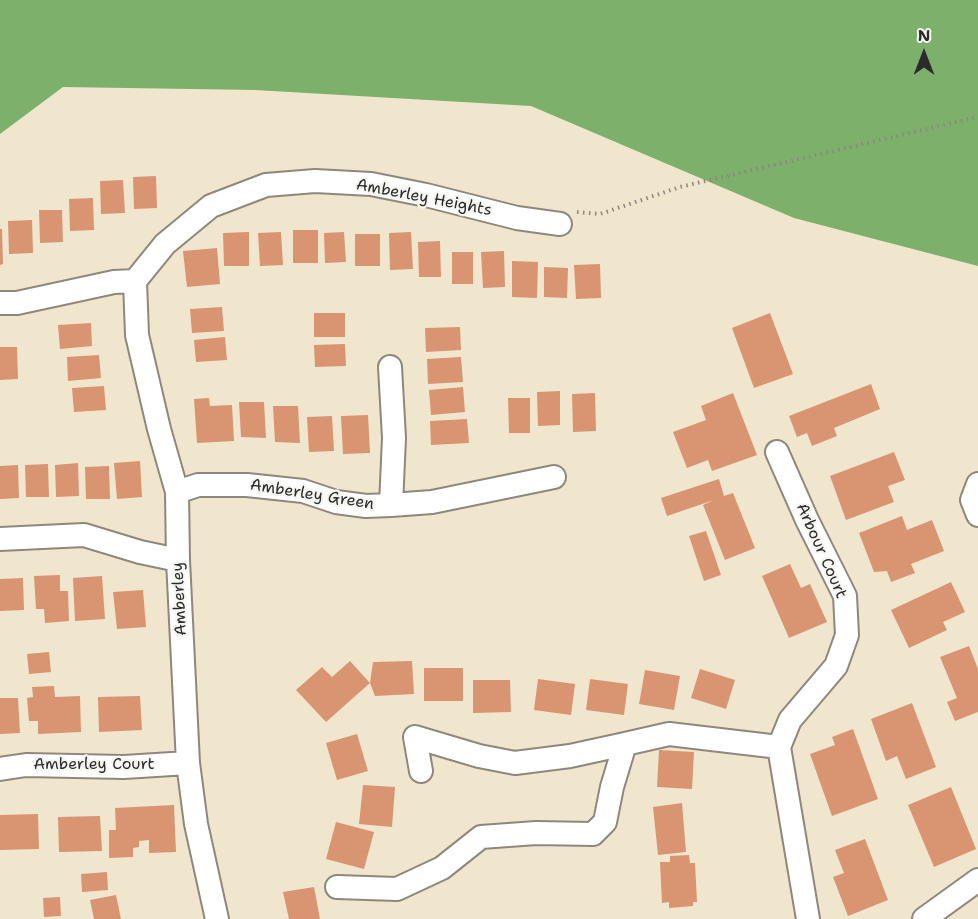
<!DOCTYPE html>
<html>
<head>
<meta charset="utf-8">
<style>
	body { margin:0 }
	#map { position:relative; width:978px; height:919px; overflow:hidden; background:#f0e6ce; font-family:"Shantell Sans",sans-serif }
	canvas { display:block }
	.north { position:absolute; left:894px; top:24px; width:60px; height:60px; -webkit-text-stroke:4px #f6f6f2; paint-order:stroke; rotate:0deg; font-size:16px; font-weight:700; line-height:24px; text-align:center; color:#2b2b2b }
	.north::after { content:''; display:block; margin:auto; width:21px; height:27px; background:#2b2b2b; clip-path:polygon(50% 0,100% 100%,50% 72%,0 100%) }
</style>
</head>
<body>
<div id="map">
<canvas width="978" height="919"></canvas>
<div class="north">N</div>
</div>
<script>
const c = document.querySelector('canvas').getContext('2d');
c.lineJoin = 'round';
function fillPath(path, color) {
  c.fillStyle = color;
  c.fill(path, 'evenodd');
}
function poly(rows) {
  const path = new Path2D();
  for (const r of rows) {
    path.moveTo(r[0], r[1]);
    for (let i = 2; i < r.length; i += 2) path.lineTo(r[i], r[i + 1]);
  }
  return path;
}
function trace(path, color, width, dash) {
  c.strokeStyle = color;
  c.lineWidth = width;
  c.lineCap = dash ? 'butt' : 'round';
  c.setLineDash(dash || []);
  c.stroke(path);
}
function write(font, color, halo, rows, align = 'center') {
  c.font = font + ' "Shantell Sans",sans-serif';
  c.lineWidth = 4.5;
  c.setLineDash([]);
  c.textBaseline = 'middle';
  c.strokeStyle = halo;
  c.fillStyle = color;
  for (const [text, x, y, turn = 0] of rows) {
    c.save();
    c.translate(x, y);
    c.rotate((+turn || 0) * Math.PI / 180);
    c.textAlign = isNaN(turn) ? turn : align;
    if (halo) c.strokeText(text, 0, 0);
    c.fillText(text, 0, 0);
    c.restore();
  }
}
fillPath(poly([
	[0,0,978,0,978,266,794,218,531,106,255,90,63,87,0,134]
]), '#7cb06b');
fillPath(poly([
	[156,176,157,208,134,209,133,177],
	[123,180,125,213,101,214,100,181],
	[93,198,94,230,70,231,69,199],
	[39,210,62,210,63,242,40,243],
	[32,220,33,253,9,254,8,221],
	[0,229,2,229,3,264,0,265],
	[293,230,318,230,318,263,293,263],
	[249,232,249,266,224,266,223,233],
	[281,232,283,265,260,266,258,233],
	[344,232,346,262,325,263,324,233],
	[411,232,413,269,390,270,389,233],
	[355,234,380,234,380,266,355,266],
	[440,241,441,277,419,277,418,242],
	[217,248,220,284,187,287,183,251],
	[504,251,505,287,483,288,481,252],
	[452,252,473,252,473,284,452,284],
	[512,261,538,262,537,298,512,297],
	[600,264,601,298,576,299,574,265],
	[544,267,568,268,567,298,544,297],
	[222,307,224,331,192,333,190,309],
	[314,313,345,313,345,337,314,337],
	[770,313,793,374,754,388,732,328],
	[91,323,92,346,60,349,58,325],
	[460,327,461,350,426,352,425,328],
	[225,337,227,360,196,362,194,340],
	[345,344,346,366,315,367,314,345],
	[0,347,17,347,18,379,0,380],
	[99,355,101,378,68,381,67,357],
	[461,357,463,382,428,384,427,359],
	[871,384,880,409,834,428,837,436,812,446,807,433,797,437,789,416],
	[104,386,106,410,74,412,72,388],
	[463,387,465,412,431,415,429,390],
	[560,391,560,425,538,426,537,392],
	[595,393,596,431,573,432,572,394],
	[733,393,757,455,712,471,708,460,687,468,673,432,706,420,701,406],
	[209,398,210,406,232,405,234,441,197,443,194,399],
	[508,398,530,398,530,433,509,433],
	[239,402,264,402,266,438,241,437],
	[273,406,298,406,300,443,275,442],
	[368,415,370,453,343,454,341,416],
	[332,416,334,451,309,452,307,417],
	[467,419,469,443,431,445,430,421],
	[894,452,905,480,888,486,894,502,846,520,830,476],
	[140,461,142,497,117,499,114,463],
	[78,463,79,496,56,497,55,465],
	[48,464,49,497,26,497,25,465],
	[18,465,19,498,0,499,0,466],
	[109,466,110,499,86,499,85,467],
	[719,479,724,496,733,493,755,548,725,560,703,505,714,500,667,516,661,498],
	[902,516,907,530,932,520,944,551,911,564,915,573,891,582,887,571,874,572,859,533],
	[706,531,721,575,704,581,689,536],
	[790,564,801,588,810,584,827,622,789,638,762,576],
	[60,575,60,591,68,591,69,621,45,623,44,609,36,609,34,576],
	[102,576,105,619,75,621,73,578],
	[23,578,24,610,0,611,0,579],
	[951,582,965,612,943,622,947,630,909,648,891,610],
	[143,590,146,627,117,629,113,592],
	[969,646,978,669,978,712,955,721,947,702,957,698,940,657],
	[49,652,51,672,29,674,27,654],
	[350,661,370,683,326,722,296,690,322,667,332,677],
	[412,661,414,694,375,696,370,683,373,662],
	[424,668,463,668,463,701,424,701],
	[700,669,735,680,726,709,691,698],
	[645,670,680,676,674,710,639,704],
	[538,679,575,684,571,715,534,710],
	[590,679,628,684,624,715,586,710],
	[473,680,510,680,511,712,473,713],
	[54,686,55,697,80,696,81,732,38,734,38,721,29,721,27,698,33,697,32,687],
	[140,696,142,730,99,732,98,697],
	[0,698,18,698,20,733,0,734],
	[912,703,936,767,906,779,897,756,886,761,871,719],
	[853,729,878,799,832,816,810,754,835,745,832,737],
	[357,734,368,771,337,780,326,743],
	[659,750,694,752,692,789,657,787],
	[363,785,395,787,392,827,359,824],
	[951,787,976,849,934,867,908,805],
	[682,803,686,852,658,855,653,807],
	[174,805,176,852,149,853,149,840,139,841,139,847,133,848,133,857,109,858,109,830,116,830,115,808],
	[38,814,39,849,0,850,0,815],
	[100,816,102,851,59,852,58,817],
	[336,822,374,832,364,869,326,859],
	[865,839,888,900,848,916,833,877,844,873,835,850],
	[689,855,690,863,695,863,697,902,693,902,693,906,669,908,669,902,662,903,660,862,670,862,670,856],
	[107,872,108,890,82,892,81,874],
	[314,887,320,919,289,919,283,892],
	[116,895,121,919,94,919,90,900],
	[60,897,61,916,44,917,43,898]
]), '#d99472');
const minor = poly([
	[135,281,137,335,159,429,177,492,178,560,188,763,196,824,217,919],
	[0,303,17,303,114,282,135,281,165,244,211,206,266,185,315,181,371,184,426,195,517,218,560,224],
	[390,367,394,438,391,505],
	[777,452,807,520,845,596,847,635,836,666,790,720,779,747,808,919],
	[978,484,972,500,978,515],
	[177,492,198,485,247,485,303,491,336,502,366,506,391,505,432,502,554,477],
	[0,539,84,535,140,552,178,560],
	[0,769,26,765,124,767,188,763],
	[421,771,415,737,479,756,515,763,570,756,625,744],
	[337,887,397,889,442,868,481,837,536,833,593,834,605,822,612,787,625,744,669,734,779,747],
	[924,919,978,880]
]);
trace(minor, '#8e887c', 26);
trace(poly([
	[577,212,600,214,680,187,978,117]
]), '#8e887c', 4, [1.5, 4.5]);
trace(minor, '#fff', 22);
write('16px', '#2b2b2b', '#f6f6f2', [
	["Amberley Heights",424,198,11],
	["Amberley Green",312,495,9],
	["Arbour Court",821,551,66],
	["Amberley",180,599,-93],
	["Amberley Court",94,765]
]);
</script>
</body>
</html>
